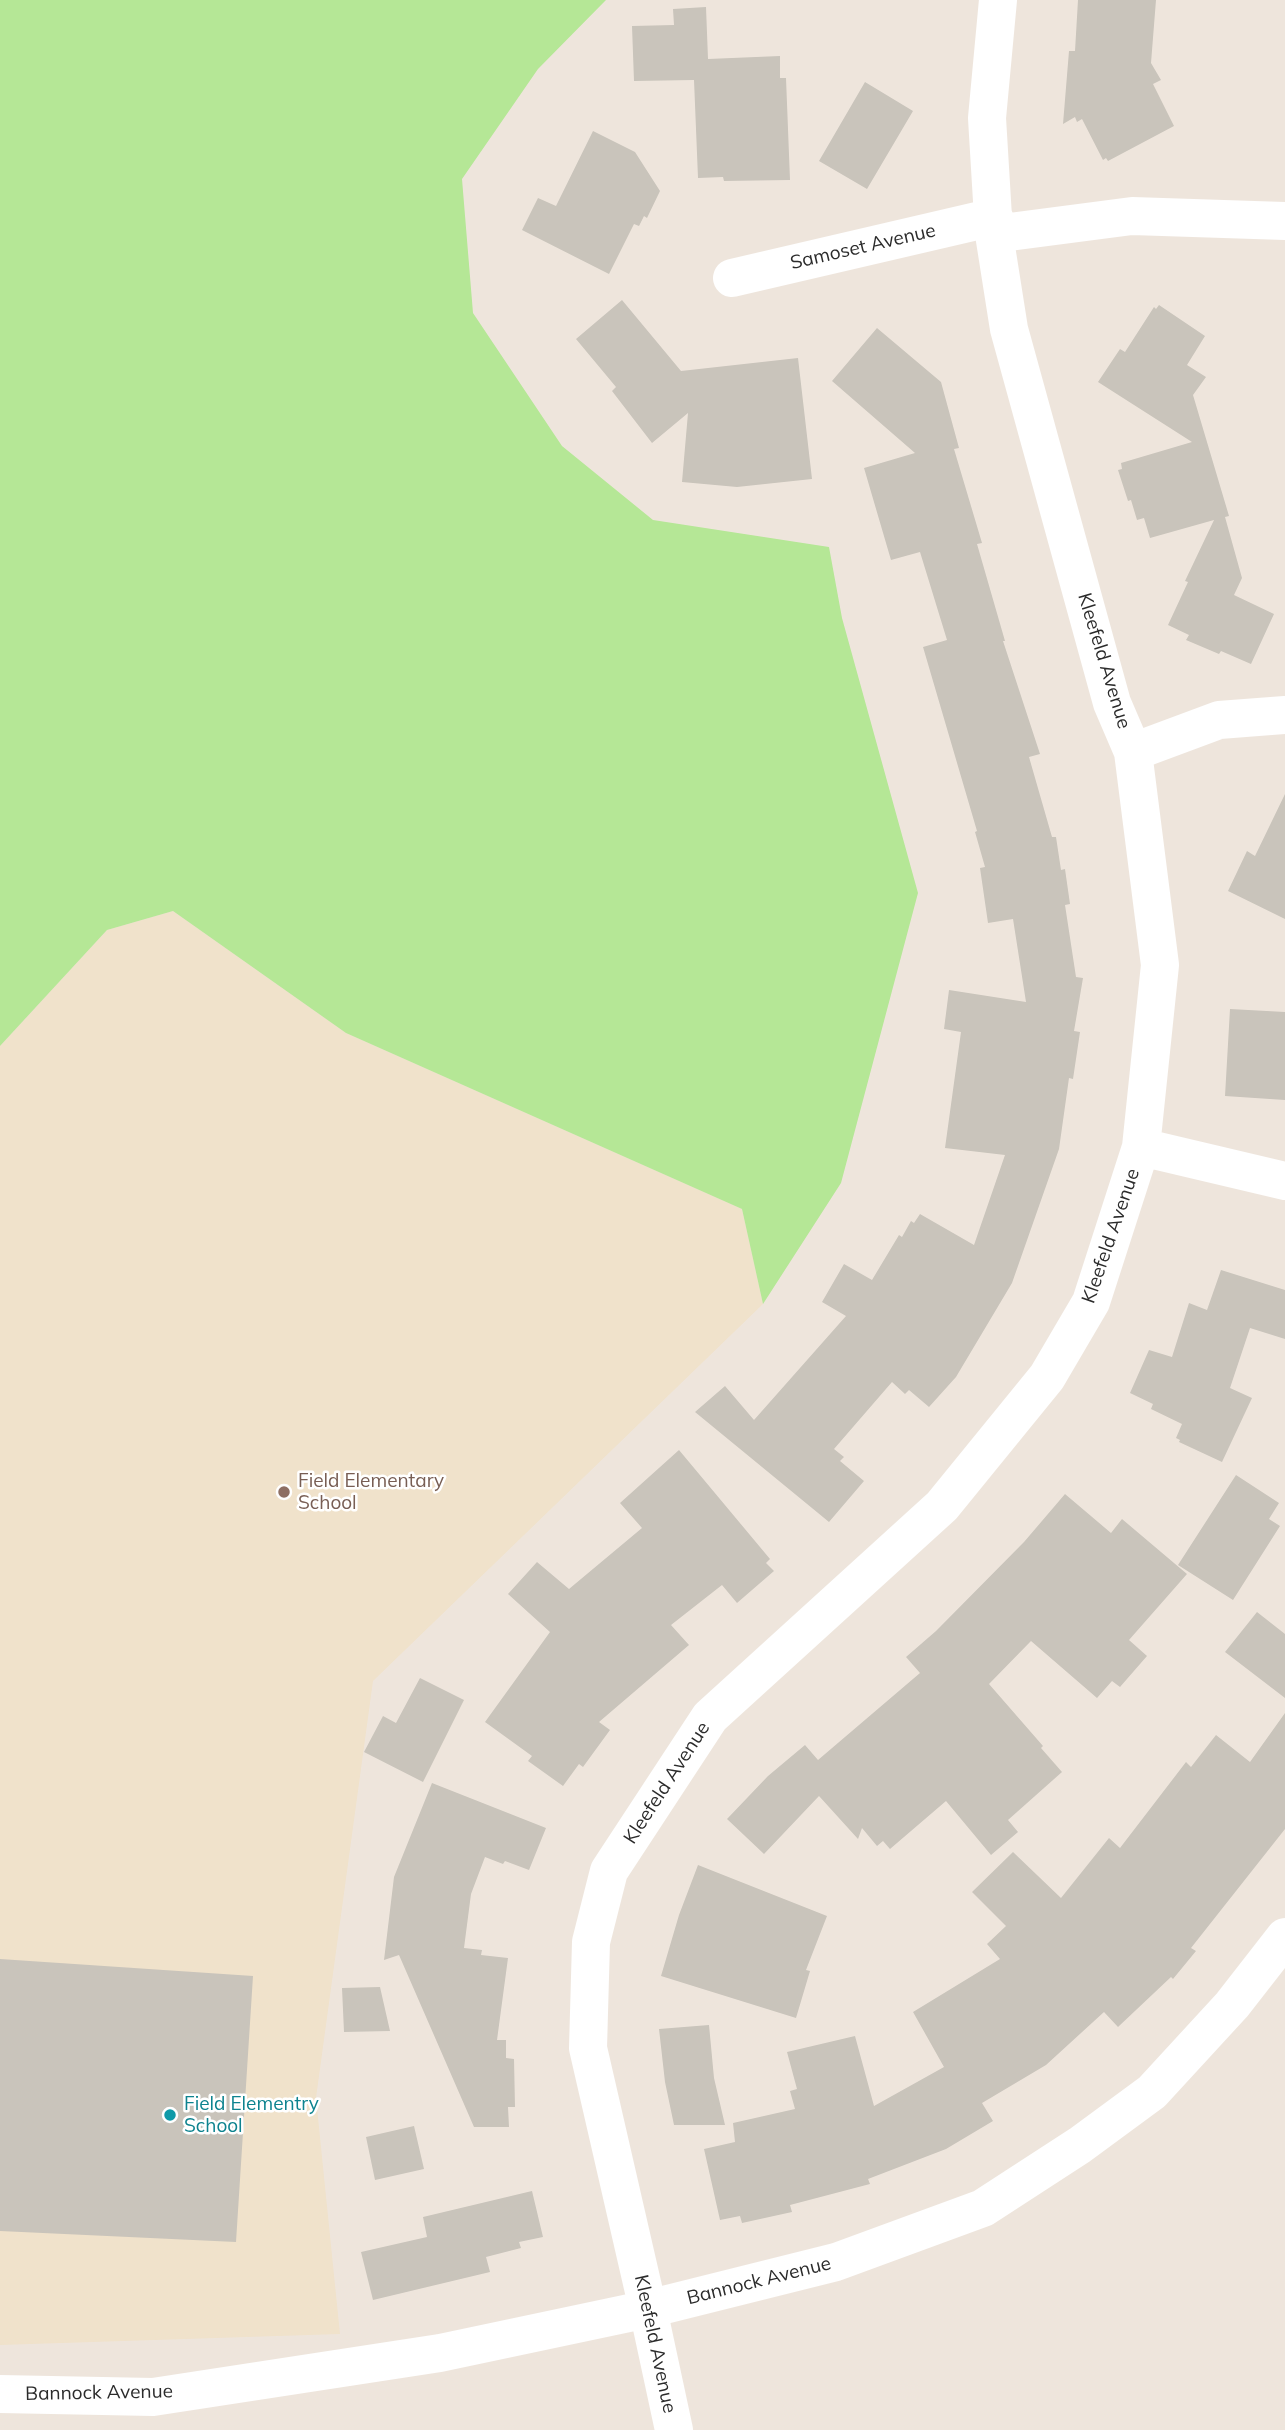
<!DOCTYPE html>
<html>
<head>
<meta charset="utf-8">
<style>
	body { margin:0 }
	canvas { display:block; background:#eee5dc }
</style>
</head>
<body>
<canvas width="1285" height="2430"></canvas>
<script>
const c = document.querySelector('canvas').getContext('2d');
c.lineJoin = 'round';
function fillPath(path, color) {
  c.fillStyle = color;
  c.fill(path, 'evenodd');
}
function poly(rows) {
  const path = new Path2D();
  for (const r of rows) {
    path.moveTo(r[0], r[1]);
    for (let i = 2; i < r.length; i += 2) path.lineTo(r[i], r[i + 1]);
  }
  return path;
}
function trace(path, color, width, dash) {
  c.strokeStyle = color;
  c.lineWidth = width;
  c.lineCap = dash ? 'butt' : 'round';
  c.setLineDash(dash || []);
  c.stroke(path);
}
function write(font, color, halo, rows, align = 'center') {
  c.font = font + ' Mulish,sans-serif';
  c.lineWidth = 5;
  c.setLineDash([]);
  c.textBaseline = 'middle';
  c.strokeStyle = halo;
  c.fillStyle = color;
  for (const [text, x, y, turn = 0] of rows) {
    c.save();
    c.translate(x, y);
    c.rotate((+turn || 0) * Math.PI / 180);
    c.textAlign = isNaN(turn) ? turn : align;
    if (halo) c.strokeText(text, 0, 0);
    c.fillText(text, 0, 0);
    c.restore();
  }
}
fillPath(poly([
	[173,911,346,1033,742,1209,763,1304,373,1681,316,2098,340,2334,0,2345,0,1046,107,930]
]), '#f0e2cb');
fillPath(poly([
	[0,0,606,0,538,69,462,179,473,313,562,446,653,520,829,547,842,618,918,893,841,1183,763,1304,742,1209,346,1033,173,911,107,930,0,1046]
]), '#b5e796');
fillPath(poly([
	[1078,0,1156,0,1151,63,1161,80,1153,84,1174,126,1108,161,1106,158,1103,160,1082,119,1077,122,1075,117,1063,124,1069,51,1075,51],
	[706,7,708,59,780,56,780,78,786,78,790,180,724,181,723,177,698,178,694,80,634,81,632,26,674,25,673,9],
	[865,82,913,111,867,189,819,161],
	[593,131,635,152,660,191,647,218,644,216,639,226,634,224,609,274,522,230,538,198,556,206],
	[622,300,681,371,798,358,812,479,737,487,682,482,688,413,652,443,612,391,616,387,576,339],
	[1159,305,1205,336,1187,365,1206,377,1193,395,1229,516,1225,517,1242,578,1234,595,1274,614,1251,664,1221,651,1219,654,1186,640,1189,635,1168,625,1188,582,1185,581,1214,520,1150,538,1144,518,1137,520,1131,500,1128,501,1118,470,1122,469,1121,463,1192,442,1098,382,1120,349,1125,352,1154,307,1156,309],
	[877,328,941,382,959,448,954,449,982,543,977,544,1005,641,1003,641,1040,754,1029,757,1052,837,1056,837,1061,870,1065,869,1070,904,1065,905,1076,977,1083,978,1074,1031,1080,1032,1073,1079,1069,1078,1059,1149,1012,1283,956,1377,929,1407,909,1390,905,1394,892,1382,834,1449,844,1457,840,1461,864,1481,829,1522,695,1412,725,1386,754,1420,846,1316,822,1302,844,1264,872,1280,899,1235,902,1237,911,1221,914,1223,920,1214,974,1245,1005,1155,945,1148,961,1032,944,1029,949,990,1026,1002,1013,919,988,923,980,868,985,867,975,832,977,831,923,647,947,640,920,552,891,560,864,468,915,453,832,381],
	[1285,794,1285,919,1228,891,1247,851,1255,856],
	[1230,1009,1285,1012,1285,1100,1225,1096],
	[1221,1270,1285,1290,1285,1339,1250,1328,1230,1388,1252,1398,1222,1462,1179,1442,1180,1440,1176,1438,1182,1424,1151,1409,1153,1404,1130,1393,1149,1350,1172,1357,1189,1303,1207,1310],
	[679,1450,770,1559,766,1563,774,1571,737,1603,722,1585,671,1625,689,1645,599,1722,610,1730,583,1767,579,1764,563,1786,528,1761,532,1756,485,1722,550,1632,508,1594,537,1562,569,1589,642,1528,620,1503],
	[1236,1475,1279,1503,1269,1519,1280,1526,1233,1600,1178,1565],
	[1065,1494,1111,1533,1122,1519,1187,1574,1129,1640,1147,1656,1120,1687,1112,1681,1097,1698,1031,1641,989,1684,1043,1746,1041,1748,1062,1772,1008,1820,1018,1832,991,1855,946,1801,890,1849,883,1841,877,1846,862,1828,858,1839,819,1796,764,1854,727,1819,768,1776,805,1745,818,1760,920,1673,906,1657,936,1631,1024,1542],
	[1257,1612,1285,1634,1285,1698,1225,1652],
	[420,1678,464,1700,423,1782,364,1752,383,1716,396,1723],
	[1285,1713,1285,1829,1191,1948,1196,1951,1173,1979,1171,1977,1118,2027,1104,2012,1046,2065,982,2103,993,2121,946,2149,868,2179,870,2184,790,2205,792,2212,742,2223,740,2216,720,2220,704,2149,735,2142,733,2123,795,2109,790,2091,797,2089,787,2052,855,2036,874,2106,944,2067,913,2012,1000,1959,987,1944,1006,1926,972,1892,1013,1852,1061,1898,1109,1838,1120,1848,1186,1762,1191,1767,1216,1735,1250,1762],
	[432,1783,546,1828,529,1870,505,1861,503,1864,485,1857,471,1894,464,1948,482,1950,481,1955,508,1958,497,2040,506,2040,506,2058,514,2059,515,2107,508,2107,509,2127,474,2127,399,1955,384,1960,394,1877],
	[698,1865,827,1916,806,1970,810,1971,796,2018,661,1976,679,1915],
	[0,1959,253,1976,236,2242,0,2231],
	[380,1987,390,2031,344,2032,342,1988],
	[709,2025,714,2078,725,2125,674,2125,665,2082,659,2029],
	[414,2126,424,2169,375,2180,366,2137],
	[532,2191,543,2237,519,2242,521,2248,486,2257,490,2272,373,2300,361,2252,427,2237,423,2217]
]), '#c9c4bb');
trace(poly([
	[998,0,987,118,994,234,1009,329,1112,703,1133,752,1160,965,1141,1147,1091,1302,1047,1377,942,1506,710,1717,609,1871,591,1942,588,2048,648,2309,836,2262,983,2208,1080,2145,1152,2092,1232,2005,1285,1937],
	[994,234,1132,216,1285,221],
	[732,278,994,217],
	[1133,752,1219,720,1285,715],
	[1141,1147,1285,1181]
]), '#fff', 38);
trace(poly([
	[0,2394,153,2397,440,2353,648,2309,674,2430]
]), '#fff', 38);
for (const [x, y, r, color] of [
	[284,1492,7,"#8d6e63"],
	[170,2115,7,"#0f9aa8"]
]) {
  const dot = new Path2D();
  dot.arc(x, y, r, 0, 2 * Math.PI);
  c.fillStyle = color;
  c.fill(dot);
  trace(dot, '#fff', 2.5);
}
write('19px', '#2b2b2b', '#fff', [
	["Samoset Avenue",863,247,-13],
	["Kleefeld Avenue",1104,661,73],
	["Kleefeld Avenue",1111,1236,-71],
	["Kleefeld Avenue",667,1783,-57],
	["Bannock Avenue",759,2281,-14],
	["Kleefeld Avenue",655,2344,78],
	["Bannock Avenue",99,2393,-1]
]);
write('19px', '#785e54', '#fff', [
	["Field Elementary",298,1481],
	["School",298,1503]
], 'left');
write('19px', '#0d838f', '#fff', [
	["Field Elementry",184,2104],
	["School",184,2126]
], 'left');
</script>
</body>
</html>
